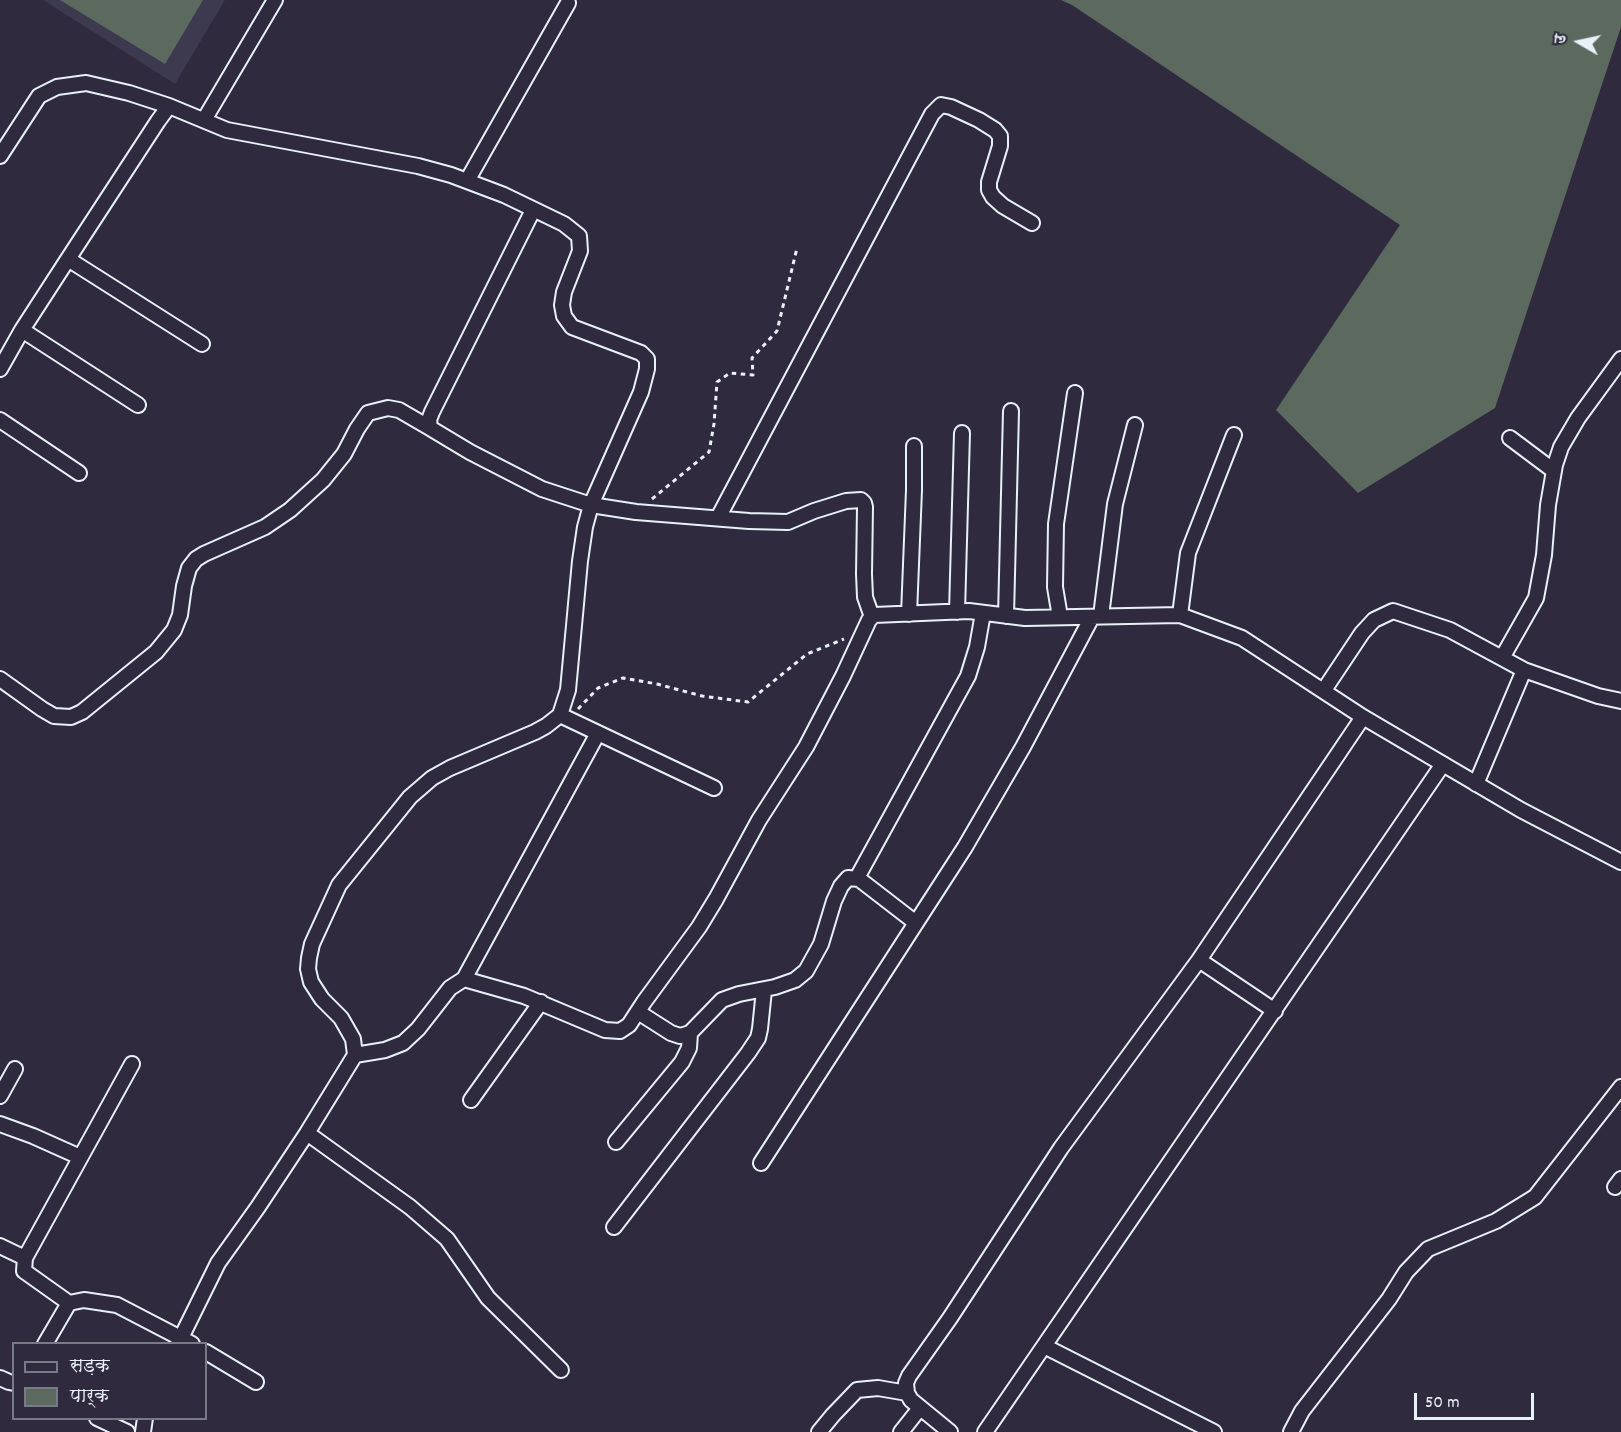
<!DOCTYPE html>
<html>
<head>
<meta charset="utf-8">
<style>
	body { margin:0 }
	#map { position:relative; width:1621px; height:1432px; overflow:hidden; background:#2f2a3d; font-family:Dekko,"Playpen Sans Deva",sans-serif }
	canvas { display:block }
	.legend { position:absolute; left:12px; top:1342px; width:195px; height:78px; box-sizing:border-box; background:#2f2a3d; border:2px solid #797a88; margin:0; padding:8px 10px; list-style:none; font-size:18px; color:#e8f1f8 }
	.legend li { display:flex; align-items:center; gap:12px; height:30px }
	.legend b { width:30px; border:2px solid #797a88 }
	.north { position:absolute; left:1549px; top:12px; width:60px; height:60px; -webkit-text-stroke:4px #2f2a3d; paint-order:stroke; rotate:279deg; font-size:16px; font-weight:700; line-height:24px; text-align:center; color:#e8f1f8 }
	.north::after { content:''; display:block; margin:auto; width:21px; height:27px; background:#e8f1f8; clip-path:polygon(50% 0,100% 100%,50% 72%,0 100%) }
	.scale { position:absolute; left:1414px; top:1393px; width:120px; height:27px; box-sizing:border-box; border:3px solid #e8f1f8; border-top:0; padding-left:8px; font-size:18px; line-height:21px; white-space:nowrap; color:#e8f1f8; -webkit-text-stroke:4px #2f2a3d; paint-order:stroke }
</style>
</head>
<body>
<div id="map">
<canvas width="1621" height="1432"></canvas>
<ul class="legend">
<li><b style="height:8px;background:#2f2a3d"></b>सड़क</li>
<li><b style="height:16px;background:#5c695f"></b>पार्क</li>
</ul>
<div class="north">उ</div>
<div class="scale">50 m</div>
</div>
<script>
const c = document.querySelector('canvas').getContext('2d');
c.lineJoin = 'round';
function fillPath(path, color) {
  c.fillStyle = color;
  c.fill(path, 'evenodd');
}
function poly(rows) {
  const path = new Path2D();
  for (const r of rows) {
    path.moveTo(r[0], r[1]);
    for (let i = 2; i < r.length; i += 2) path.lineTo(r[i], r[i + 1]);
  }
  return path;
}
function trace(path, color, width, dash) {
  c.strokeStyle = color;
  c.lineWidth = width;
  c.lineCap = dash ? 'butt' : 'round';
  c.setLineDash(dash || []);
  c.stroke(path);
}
fillPath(poly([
	[43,0,225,0,175,84]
]), '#3d3a50');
fillPath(poly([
	[60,0,203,0,165,64],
	[1061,0,1621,0,1621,27,1495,408,1358,493,1276,410,1400,225,1072,5]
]), '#5c695f');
const minor = poly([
	[204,120,275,0],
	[0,156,39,96,57,87,86,83,129,93,169,106],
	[467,181,568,3],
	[533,210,432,412,429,420,430,428,470,452,542,489,591,505,636,512,749,521,788,522,814,511,846,501,861,500,864,503,865,507,864,574,865,597,872,617],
	[22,330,138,405],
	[0,369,22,330,68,259],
	[0,420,79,473],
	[1510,438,1554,471],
	[718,518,932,114,941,105,951,107,979,120,995,130,1000,136,1000,146,989,182,989,190,993,197,1003,206,1032,223],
	[957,612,962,433],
	[909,614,914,490,914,446],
	[1180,615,1188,553,1234,435],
	[1006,616,1011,411],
	[1101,616,1115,504,1135,425],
	[1060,617,1055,587,1056,524,1075,393],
	[1502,658,1536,598,1544,555,1548,505,1555,465,1561,447,1578,418,1621,359],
	[0,679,42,709,54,716,71,717,82,712,156,652,174,630,180,615,184,586,189,568,196,559,204,554,265,527,290,510,323,480,344,454,357,429,368,413,388,408,399,410,430,428],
	[1324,690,1362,633,1374,620,1393,611,1450,630,1524,670,1598,696,1621,701],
	[560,715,714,788],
	[1476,784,1524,670],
	[857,878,968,676,977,647,983,613],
	[1199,960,1275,1011],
	[464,979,598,733],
	[638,1012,671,1033,680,1036,690,1033,722,1000,739,994,775,987,795,980,806,971,821,944,834,901,841,886,848,878,859,879,916,923],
	[355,1055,385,1050,403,1043,418,1029,450,988,464,979,524,996,605,1030,620,1031,629,1025,644,1002,699,927,716,899,759,820,806,747,843,676,869,620,874,615,969,611,1025,618,1180,615,1242,638,1363,717,1521,810,1621,862],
	[0,1096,15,1069],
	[471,1100,541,1002],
	[0,1124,33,1136,80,1157],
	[307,1133,410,1207,447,1239,488,1298,561,1370],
	[616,1142,682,1062,689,1048,690,1033],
	[761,1163,965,847,1023,747,1092,617],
	[1615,1187,1621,1179],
	[614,1227,748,1053,758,1038,760,1029,764,990],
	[0,1246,25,1258],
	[69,1303,24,1271,25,1258,132,1064],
	[45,1344,69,1303,84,1300,117,1305,192,1344],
	[178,1344,218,1263,258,1207,307,1133,355,1055,353,1039,341,1018,322,999,311,982,308,969,309,958,312,944,339,885,410,797,432,778,450,768,535,732,546,726,560,715,568,690,580,561,585,527,591,505,641,392,647,369,647,359,641,353,572,327,564,316,562,305,564,292,580,251,579,236,564,224,504,195,451,175,418,166,227,130,169,106,158,121,68,259,202,344],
	[1044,1346,1214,1432],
	[206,1352,256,1382],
	[0,1378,9,1382,14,1383],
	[97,1418,127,1432],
	[143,1432,145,1418],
	[819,1432,833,1415,857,1390,878,1388,907,1393],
	[901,1432,920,1408],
	[950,1432,911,1400,907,1393,906,1383,909,1376,950,1318,1061,1148,1199,960,1363,717],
	[985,1432,1443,764],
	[1291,1432,1302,1411,1389,1299,1406,1272,1428,1249,1496,1221,1535,1197,1621,1087]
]);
trace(minor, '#e8f1f8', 18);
trace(poly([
	[652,499,709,452,714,424,717,382,730,373,753,375,752,358,777,331,797,248],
	[578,709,598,688,623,678,657,684,702,696,748,702,807,654,844,639]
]), '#e8f1f8', 3, [4.5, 4.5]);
trace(minor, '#2f2a3d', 14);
</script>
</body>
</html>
